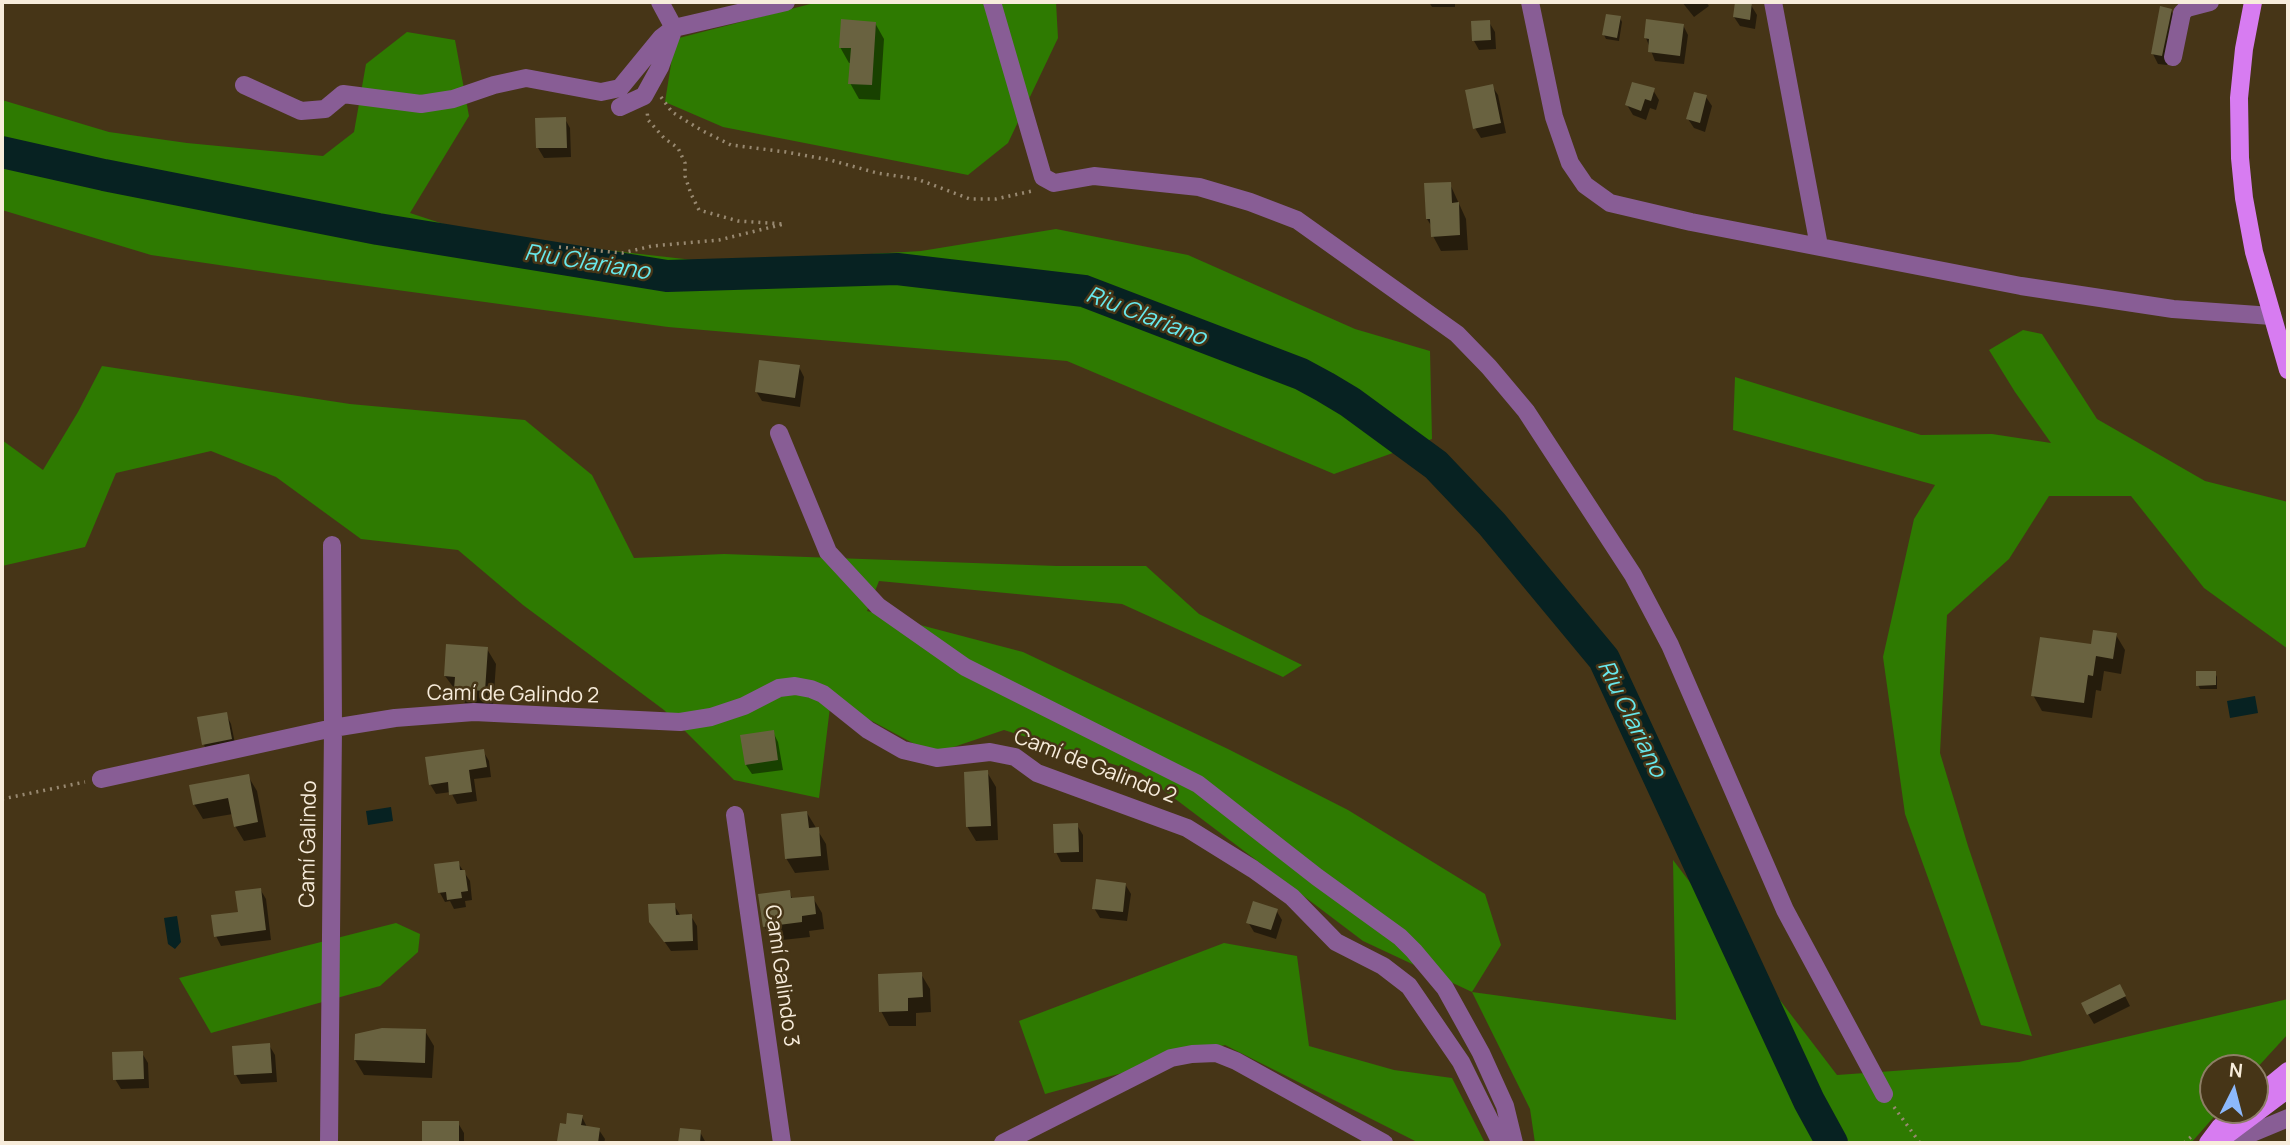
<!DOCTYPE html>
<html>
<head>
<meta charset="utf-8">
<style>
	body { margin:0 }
	#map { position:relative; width:2290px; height:1145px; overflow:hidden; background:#463517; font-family:Manrope,sans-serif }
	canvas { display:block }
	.frame { position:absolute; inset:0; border:4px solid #f7ecdb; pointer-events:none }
	.north { position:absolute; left:2199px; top:1054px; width:70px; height:70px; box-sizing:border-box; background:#463517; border:2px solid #8d7e65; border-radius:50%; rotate:6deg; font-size:19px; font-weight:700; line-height:28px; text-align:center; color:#f7ecdb }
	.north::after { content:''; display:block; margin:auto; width:24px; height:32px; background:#8cb9fc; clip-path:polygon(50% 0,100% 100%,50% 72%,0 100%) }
</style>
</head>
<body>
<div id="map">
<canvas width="2290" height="1145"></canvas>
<div class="frame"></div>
<div class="north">N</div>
</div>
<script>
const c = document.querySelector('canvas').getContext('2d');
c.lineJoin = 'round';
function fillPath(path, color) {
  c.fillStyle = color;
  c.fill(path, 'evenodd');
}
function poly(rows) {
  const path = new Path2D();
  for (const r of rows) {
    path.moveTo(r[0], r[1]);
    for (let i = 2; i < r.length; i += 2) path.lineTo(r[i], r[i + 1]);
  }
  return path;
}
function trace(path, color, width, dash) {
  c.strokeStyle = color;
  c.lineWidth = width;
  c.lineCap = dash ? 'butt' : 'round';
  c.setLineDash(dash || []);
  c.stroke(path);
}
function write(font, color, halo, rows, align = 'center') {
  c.font = font + ' Manrope,sans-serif';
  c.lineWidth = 5;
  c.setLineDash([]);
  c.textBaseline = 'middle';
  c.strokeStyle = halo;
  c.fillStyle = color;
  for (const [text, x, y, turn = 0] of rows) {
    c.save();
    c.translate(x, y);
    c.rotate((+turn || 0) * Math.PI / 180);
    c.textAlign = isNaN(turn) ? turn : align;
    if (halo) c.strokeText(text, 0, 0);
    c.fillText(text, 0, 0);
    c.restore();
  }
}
fillPath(poly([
	[818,2,1056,2,1058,38,1008,143,968,175,723,127,665,102,675,39],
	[407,32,455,40,469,116,410,213,480,236,720,263,921,251,1056,229,1188,255,1355,329,1430,351,1432,439,1334,474,1067,361,668,327,287,275,151,255,2,210,2,100,109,132,187,143,323,156,354,132,366,64],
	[2023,330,2042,334,2097,419,2205,481,2288,502,2288,649,2204,588,2131,496,2049,496,2009,559,1947,615,1940,753,1968,846,2032,1036,1981,1025,1905,814,1883,657,1914,519,1935,485,1733,430,1735,377,1921,435,1992,434,2051,443,2015,392,1989,350],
	[102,366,350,404,525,420,592,475,634,558,724,554,1057,566,1146,566,1199,614,1302,665,1283,677,1122,604,879,581,867,611,1023,652,1228,749,1348,810,1485,894,1501,945,1472,992,1676,1020,1673,860,1837,1075,2019,1062,2288,999,2288,1034,2255,1070,2213,1068,2213,1110,2220,1110,2191,1143,1535,1143,1530,1109,1472,992,1363,941,1141,773,1004,730,933,754,831,699,819,798,734,780,664,710,523,605,458,550,361,539,276,477,211,451,116,473,85,547,2,566,2,440,43,470,78,412],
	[396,923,420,934,418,952,380,986,211,1033,179,978],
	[1224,943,1297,956,1309,1046,1394,1070,1452,1078,1485,1143,1419,1143,1225,1045,1045,1094,1019,1021]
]), '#2e7a01');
fillPath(poly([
	[2255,696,2258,713,2230,718,2227,701],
	[391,807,393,821,368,825,366,811],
	[177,916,181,942,175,949,168,944,164,918]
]), '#072222');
fillPath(poly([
	[1429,2,1455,2,1455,7,1432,7],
	[1682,2,1706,2,1709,6,1694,17],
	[1751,5,1757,15,1755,29,1740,26,1734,17],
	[2171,10,2176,20,2167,65,2158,64,2153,54],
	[1620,18,1622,22,1619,41,1606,39,1604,35],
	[1489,22,1495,32,1496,49,1479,50,1474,41],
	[875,23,884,39,880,100,859,99,850,83,851,63,849,63,840,47],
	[1683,25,1688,35,1684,64,1655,61,1646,38],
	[1492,86,1498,95,1506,133,1481,138,1475,128],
	[1653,90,1659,100,1656,110,1650,108,1646,120,1633,115,1627,105],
	[1706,97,1712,106,1705,132,1694,128,1688,119],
	[565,119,570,128,571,157,544,158,538,148],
	[1450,184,1466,219,1468,250,1441,251,1433,236,1432,227,1427,219],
	[799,367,804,377,800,407,762,401,756,391],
	[2116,635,2125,650,2121,674,2104,671,2101,691,2096,690,2092,718,2042,711,2033,695,2092,646],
	[487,649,496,664,493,706,465,703,445,676],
	[2215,673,2217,677,2217,689,2200,689,2198,685],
	[226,714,231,724,236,748,209,754,204,745],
	[773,732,778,742,783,770,752,774,746,765],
	[483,751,489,761,491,777,474,779,477,801,457,804,451,792,436,794,430,784],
	[987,772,996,787,998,840,976,841,967,826],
	[248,776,257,791,266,837,244,841,235,826,233,814,203,819,194,804],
	[807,813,826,844,829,870,795,873,786,858],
	[1077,825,1083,835,1083,862,1061,862,1056,852],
	[458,863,470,881,472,900,465,901,466,907,454,909,450,901,445,902,440,893],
	[1125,884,1131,894,1127,921,1100,918,1094,908],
	[260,889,266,899,271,940,221,946,216,936],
	[789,892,793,900,813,898,822,913,824,929,809,931,810,937,773,941,764,926],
	[674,905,680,915,691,916,697,926,698,950,671,951,650,921],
	[1276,910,1282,920,1276,939,1254,932,1248,922],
	[921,974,930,989,931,1012,916,1013,916,1026,889,1026,881,1011],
	[2125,996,2130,1006,2094,1024,2088,1014],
	[425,1031,434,1046,432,1078,364,1075,355,1060],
	[269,1045,275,1055,277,1082,241,1084,236,1075],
	[142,1053,148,1063,149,1088,121,1089,115,1079],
	[582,1117,587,1127,599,1130,605,1139,604,1143,560,1143,559,1141,567,1126],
	[423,1123,458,1123,464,1133,464,1143,424,1143],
	[682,1130,700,1132,706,1143,680,1143]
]), '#0007');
trace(poly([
	[2,152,104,175,378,229,667,276,897,269,1084,291,1301,374,1325,387,1350,402,1436,465,1492,524,1604,659,1809,1101,1832,1143]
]), '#072222', 32);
fillPath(poly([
	[1735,2,1752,2,1750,20,1733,17],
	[2160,6,2172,9,2162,56,2151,54],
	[1606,14,1621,16,1617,38,1602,35],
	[841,19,876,22,872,85,848,84,851,48,839,48],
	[1646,19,1684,24,1680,56,1648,52,1649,39,1644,38],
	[1490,20,1491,40,1472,41,1471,21],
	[1632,82,1655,88,1651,101,1645,99,1641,111,1625,105],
	[1493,84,1501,123,1473,129,1465,90],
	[1694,92,1707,95,1700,123,1686,119],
	[566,117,567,148,536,148,535,118],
	[1451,182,1452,203,1459,202,1460,235,1431,237,1430,219,1426,219,1424,183],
	[759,360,800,365,795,398,755,392],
	[2093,630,2117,633,2113,659,2096,656,2093,676,2088,675,2084,703,2031,696,2040,637,2091,644],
	[446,644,488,647,485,691,454,689,455,677,444,676],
	[2196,671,2216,671,2216,685,2196,686],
	[227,712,232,739,202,745,197,717],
	[774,730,778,760,745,765,740,735],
	[484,749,487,767,469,770,472,792,449,795,448,782,429,785,425,757],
	[988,770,991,826,966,827,964,772],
	[249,774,258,822,234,827,228,798,193,805,189,785],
	[807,811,809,828,819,827,821,856,785,859,781,814],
	[1078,823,1079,852,1054,853,1053,824],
	[459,861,460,870,465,870,468,891,461,892,462,898,447,900,446,892,438,893,434,864],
	[1096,879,1126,883,1123,912,1092,909],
	[261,888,266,930,214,937,211,915,238,912,235,891],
	[790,890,791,898,814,896,816,914,802,916,802,922,763,927,758,894],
	[1253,901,1278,909,1271,930,1246,923],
	[675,903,676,915,692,914,693,941,664,942,649,922,648,904],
	[922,972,923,997,908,998,908,1011,879,1012,878,974],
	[2120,984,2126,996,2087,1015,2081,1003],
	[382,1028,426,1029,425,1063,354,1060,355,1034],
	[270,1043,272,1073,234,1075,232,1046],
	[143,1051,144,1079,113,1080,112,1052],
	[567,1113,583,1115,581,1125,600,1128,598,1143,557,1141,560,1123,566,1124],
	[422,1121,459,1121,459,1143,422,1143],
	[680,1128,701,1130,700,1143,678,1143]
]), '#696240');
trace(poly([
	[661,97,672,112,701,130,731,145,786,152,830,160,877,173,917,179,970,199,996,199,1032,191],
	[559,247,622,253,652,246,719,240,784,224,738,221,699,210,691,194,685,176,685,163,678,148,664,138,648,120,647,111],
	[2,799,85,782],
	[1894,1107,1920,1143],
	[2184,1143,2191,1137]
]), '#988971', 3.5, [2, 5]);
trace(poly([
	[992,2,1043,177,1054,183,1094,176,1199,187,1250,202,1297,220,1457,334,1489,367,1526,411,1633,575,1670,645,1785,910,1884,1094],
	[1530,2,1554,117,1570,163,1585,185,1610,203,1691,222,2021,286,2173,309,2272,316],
	[1773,2,1819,246],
	[2173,57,2182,13,2187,8,2210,2],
	[244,85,301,111,325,109,343,94,421,104,453,99,494,85,526,78,601,92,620,88,661,38,674,28,786,2],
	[620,107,644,96,660,67,674,28,660,2],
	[779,433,828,552,878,606,965,667,1198,784,1317,877,1400,937,1414,951,1445,988,1481,1053,1505,1106,1514,1143],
	[101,779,333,728,395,718,474,712,680,722,711,717,744,706,779,688,795,686,811,689,823,694,868,730,903,750,937,758,990,752,1015,757,1037,773,1187,828,1253,869,1292,897,1336,942,1383,966,1409,986,1461,1062,1501,1143],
	[735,815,782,1143],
	[329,1143,333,728,332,545],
	[1003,1143,1171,1058,1192,1054,1216,1053,1236,1061,1384,1143],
	[2228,1143,2288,1118]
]), '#885d95', 18);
trace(poly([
	[2253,2,2244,49,2239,98,2240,158,2244,198,2254,252,2288,370],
	[2255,1098,2288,1071],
	[2208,1143,2220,1127,2241,1110],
	[2216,1143,2288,1089]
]), '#d77cf1', 18);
write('21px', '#f7ecdb', '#463517', [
	["Camí de Galindo 2",513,695,1],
	["Camí de Galindo 2",1095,767,21],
	["Camí Galindo",309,844,-89],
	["Camí Galindo 3",781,976,82]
]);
write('italic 23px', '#68e9ed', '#463517', [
	["Riu Clariano",587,263,9],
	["Riu Clariano",1146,317,21],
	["Riu Clariano",1631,719,64]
]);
</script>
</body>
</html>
